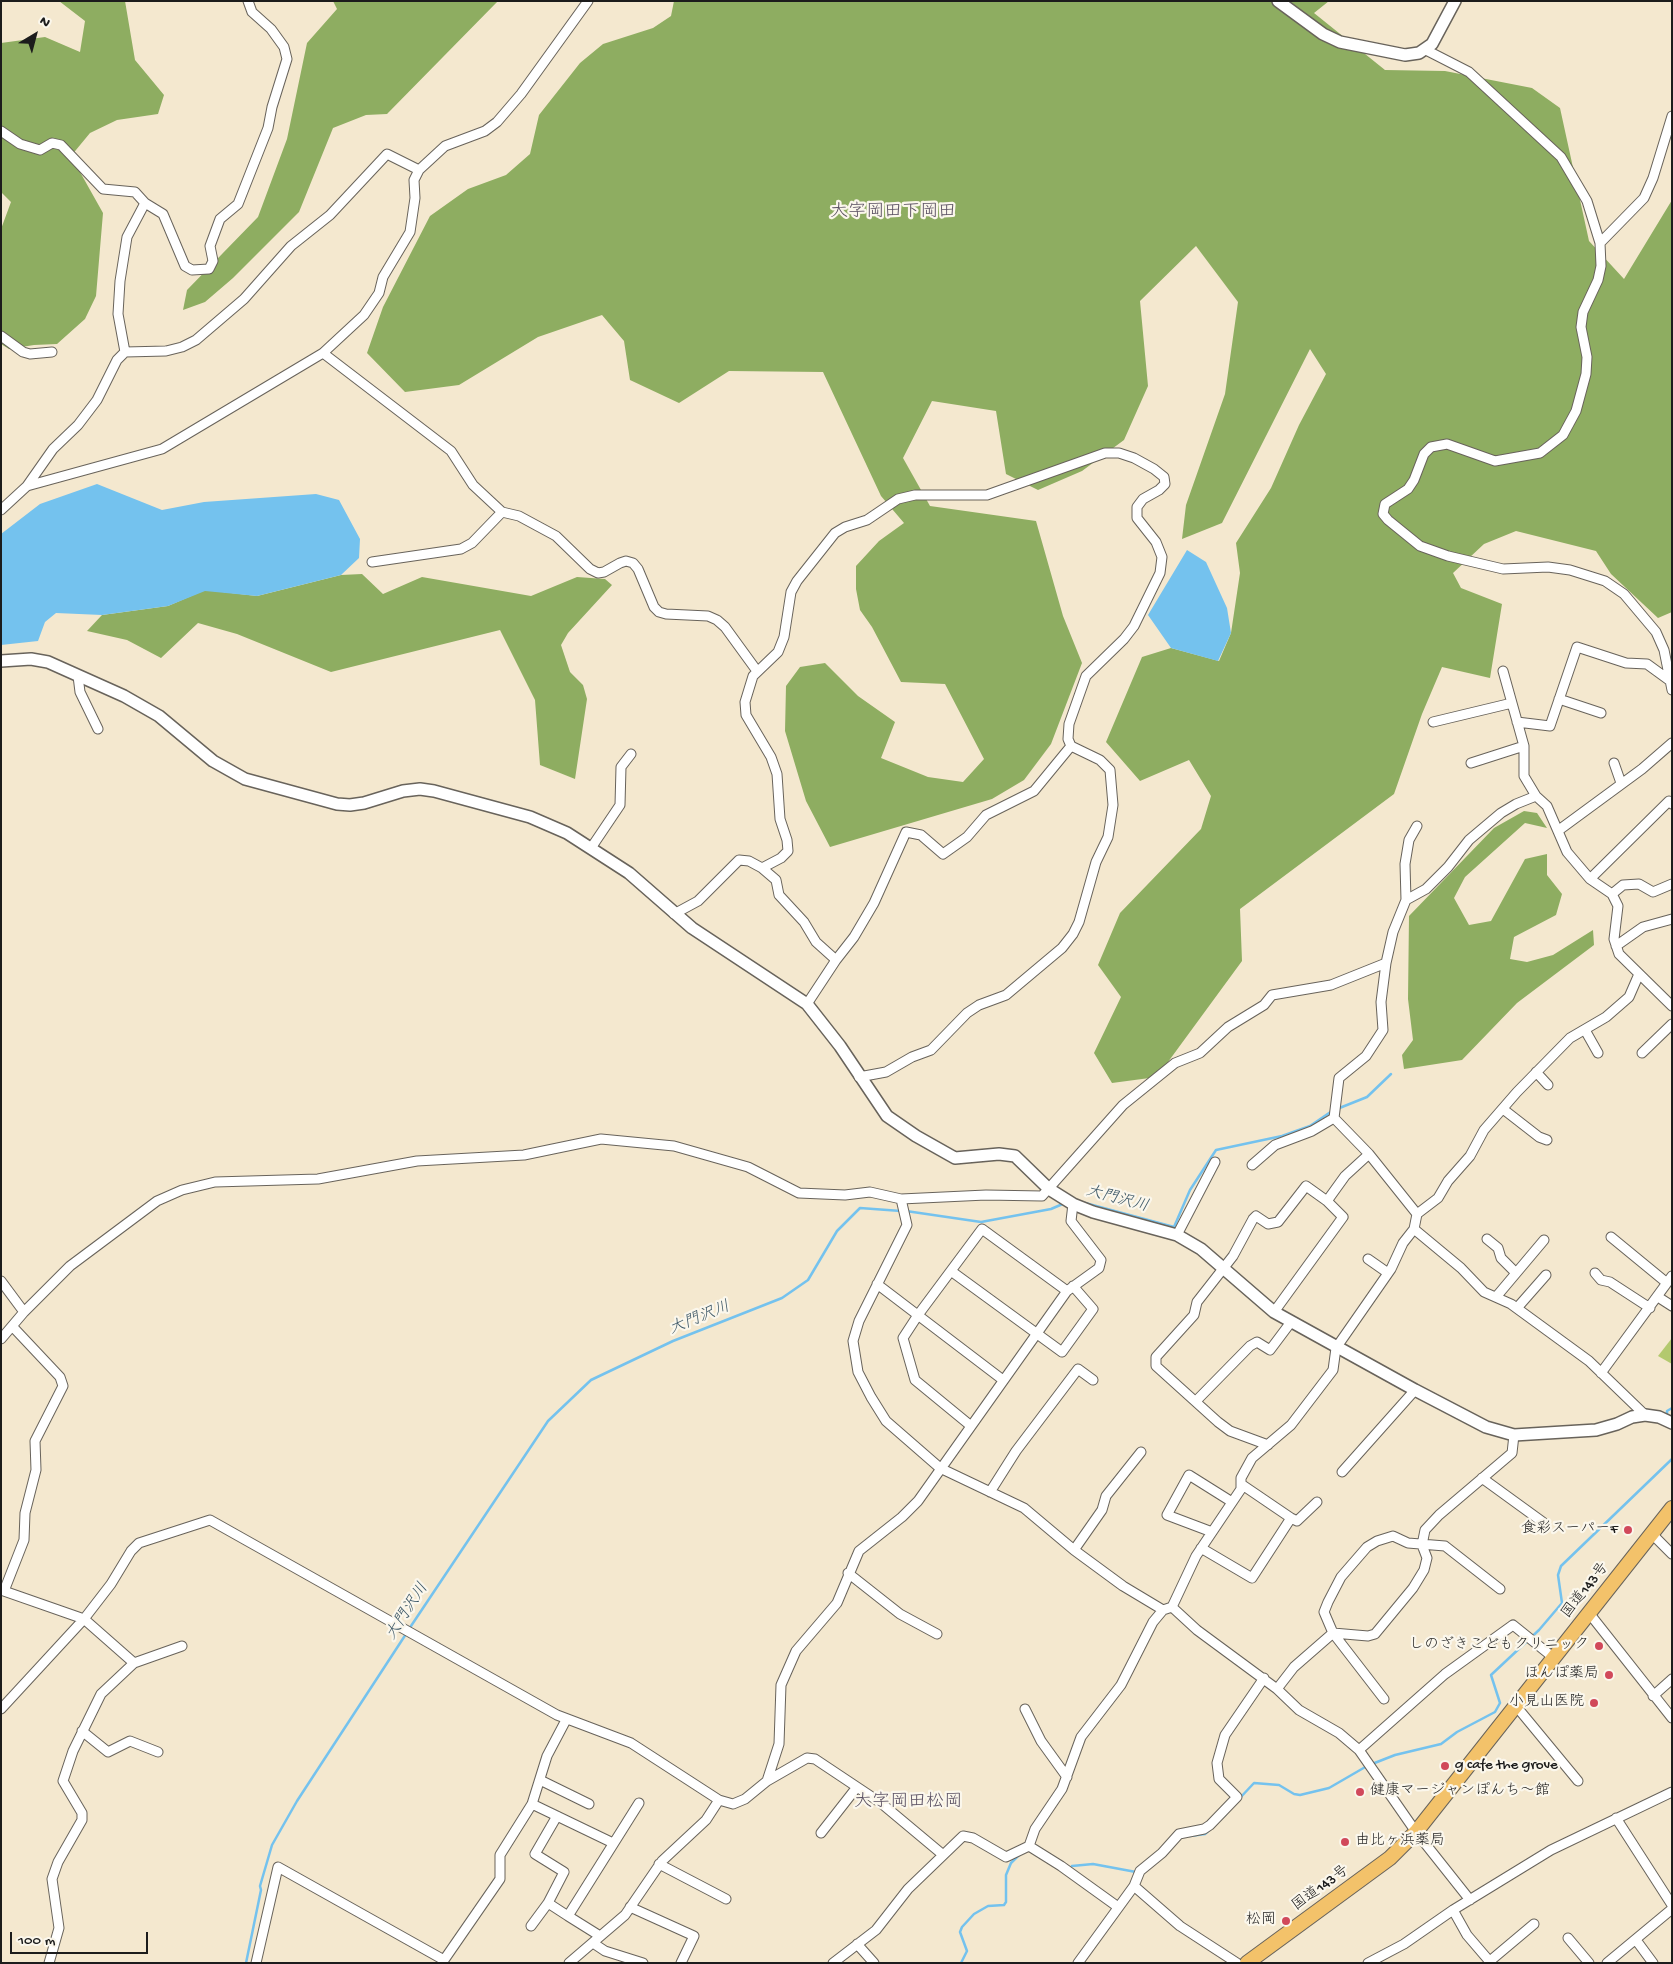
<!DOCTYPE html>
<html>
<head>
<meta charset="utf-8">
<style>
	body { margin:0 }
	#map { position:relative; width:1673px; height:1964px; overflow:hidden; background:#f4e8cf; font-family:"Gochi Hand",sans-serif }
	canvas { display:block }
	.frame { position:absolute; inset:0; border:2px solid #1c1c1c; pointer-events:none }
	.north { position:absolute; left:10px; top:10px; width:50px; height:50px; -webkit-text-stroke:4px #fbf7ec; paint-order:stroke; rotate:37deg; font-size:14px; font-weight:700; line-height:20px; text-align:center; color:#1c1c1c }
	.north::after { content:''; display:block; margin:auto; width:18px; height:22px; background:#1c1c1c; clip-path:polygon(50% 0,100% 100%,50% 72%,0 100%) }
	.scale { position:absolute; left:10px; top:1932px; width:138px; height:22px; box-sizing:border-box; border:2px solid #1c1c1c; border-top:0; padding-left:6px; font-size:15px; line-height:18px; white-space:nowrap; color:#1c1c1c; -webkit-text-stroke:4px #fbf7ec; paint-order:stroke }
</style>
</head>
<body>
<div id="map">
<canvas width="1673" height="1964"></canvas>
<div class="frame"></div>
<div class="north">N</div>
<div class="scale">100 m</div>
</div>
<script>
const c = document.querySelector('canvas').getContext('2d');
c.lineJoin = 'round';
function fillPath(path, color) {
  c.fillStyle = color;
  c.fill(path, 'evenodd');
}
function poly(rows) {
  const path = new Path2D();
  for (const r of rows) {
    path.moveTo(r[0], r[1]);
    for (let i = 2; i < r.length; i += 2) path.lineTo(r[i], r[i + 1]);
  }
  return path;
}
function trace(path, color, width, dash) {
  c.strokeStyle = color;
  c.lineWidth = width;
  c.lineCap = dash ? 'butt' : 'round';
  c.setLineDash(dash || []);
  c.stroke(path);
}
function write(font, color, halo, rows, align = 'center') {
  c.font = font + ' "Gochi Hand","Klee One",sans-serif';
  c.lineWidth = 4.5;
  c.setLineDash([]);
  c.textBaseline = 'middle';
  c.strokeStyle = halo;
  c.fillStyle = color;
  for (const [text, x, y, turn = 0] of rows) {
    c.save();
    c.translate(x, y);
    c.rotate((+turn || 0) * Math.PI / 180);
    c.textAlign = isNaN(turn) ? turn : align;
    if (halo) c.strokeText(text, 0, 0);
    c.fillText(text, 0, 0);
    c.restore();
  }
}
fillPath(poly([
	[1672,1338,1672,1364,1658,1356]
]), '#b3c96e');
fillPath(poly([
	[59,1,125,1,135,60,164,95,158,114,117,120,90,133,71,156,103,213,96,296,85,319,57,344,34,345,9,349,1,344,1,229,11,202,1,192,1,43,45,37,80,52,85,21],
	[333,1,498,1,387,114,366,115,333,128,299,212,233,278,205,302,183,310,187,290,258,217,287,139,307,43,337,9],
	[674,1,1329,1,1314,13,1385,70,1445,71,1532,88,1560,108,1589,241,1624,279,1672,200,1672,612,1658,618,1611,574,1596,551,1516,531,1484,544,1453,573,1461,588,1502,604,1490,678,1442,667,1422,714,1394,794,1240,909,1242,961,1157,1077,1112,1083,1094,1053,1121,997,1098,965,1120,913,1201,829,1211,796,1189,760,1140,781,1106,742,1142,657,1171,648,1219,661,1231,633,1240,573,1236,543,1271,488,1299,425,1326,374,1310,349,1222,523,1182,539,1186,505,1225,394,1238,302,1196,246,1140,301,1148,386,1124,440,1082,471,1038,490,1006,474,996,411,932,401,903,458,930,506,1036,521,1063,616,1082,663,1051,744,1024,780,992,799,830,847,806,801,785,731,786,686,800,667,825,663,858,696,895,722,881,758,928,777,963,782,984,759,945,684,901,682,872,627,860,610,856,589,856,566,879,541,904,523,881,496,823,372,729,371,679,403,630,380,624,341,602,315,538,337,459,385,405,392,367,353,383,307,430,216,468,189,506,175,530,154,539,115,580,63,603,44,653,28,671,16],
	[362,574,383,594,422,577,531,596,577,577,605,579,612,585,568,633,561,645,570,672,583,685,587,699,575,779,540,765,535,700,500,630,331,672,237,634,198,623,161,658,127,640,87,631,102,615,168,606,205,590,257,596,341,575],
	[1524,811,1537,813,1547,828,1525,823,1465,877,1454,898,1469,925,1491,921,1525,859,1547,854,1547,875,1562,894,1556,915,1514,937,1510,959,1527,962,1553,955,1593,930,1594,945,1517,1003,1462,1060,1404,1069,1402,1055,1413,1040,1408,999,1409,916,1494,828]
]), '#8ead61');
fillPath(poly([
	[97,484,162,510,204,502,316,494,339,500,360,539,359,558,341,575,257,596,205,591,168,606,102,615,56,613,45,622,38,641,1,645,1,534,40,504],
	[1187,550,1206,562,1227,608,1231,633,1218,661,1171,648,1148,615]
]), '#74c2ee');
trace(poly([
	[1337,1109,1367,1097,1391,1074],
	[1085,1203,1174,1227,1190,1190,1216,1150,1282,1136,1310,1126,1332,1111],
	[906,1211,981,1222,1051,1209,1065,1203],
	[1667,1416,1667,1411,1672,1408],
	[409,1629,548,1421,591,1380,673,1341,782,1298,808,1280,837,1231,860,1208,901,1211],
	[1372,1764,1395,1755,1441,1744,1457,1732,1495,1712,1500,1703,1491,1675,1539,1630,1562,1603,1558,1575,1561,1566,1672,1459],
	[1239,1799,1254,1783,1279,1785,1294,1794,1300,1795,1329,1788,1367,1766],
	[1190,1836,1205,1834,1226,1814],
	[1158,1861,1167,1853],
	[1072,1866,1093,1864,1136,1872],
	[246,1963,261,1890,260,1886,272,1845,297,1801,406,1634],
	[961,1963,967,1951,960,1932,962,1927,974,1914,988,1906,1004,1905,1006,1902,1006,1875,1011,1863,1019,1855]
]), '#74c2ee', 2.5);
const minor = poly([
	[1426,50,1469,72,1561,157,1587,201,1600,243,1601,266,1598,280,1583,312,1581,327,1587,357,1586,374,1576,411,1563,435,1540,453,1495,461,1447,444,1431,447,1424,454,1414,480,1408,489,1385,504,1383,514,1388,520,1420,546,1448,556,1503,569,1548,567,1570,570,1605,581,1624,594,1656,632,1664,650,1672,690],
	[1,131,20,144,40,150,52,143,61,145,103,189,135,192,145,203,163,214,185,266,192,270,209,269,213,261,210,246,220,219,238,204,268,128,272,107,287,59,284,47,271,29,252,12,248,1],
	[1600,243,1644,198,1653,178,1672,116],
	[1,336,23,352,30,354,52,352],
	[125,352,118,314,120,281,127,237,145,203],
	[323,353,451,451,473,485,502,512,519,516,556,536,590,569,598,573,604,572,620,563,626,561,633,563,638,569,654,607,659,612,666,614,708,616,717,620,725,627,757,671],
	[27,486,162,449,323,353,364,315,379,293,383,277,410,232,415,198,414,180,419,170,445,146,485,131,497,122,521,94,588,1],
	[1,510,27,486,53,449,78,425,97,400,117,360,125,352,166,351,182,347,196,340,244,299,291,246,330,215,387,154,419,170],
	[372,562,461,549,472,543,502,512],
	[1503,671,1524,746,1524,776,1536,796,1547,806,1567,852,1590,879,1612,894,1618,906,1614,939,1619,954,1672,1006],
	[78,676,80,692,98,729],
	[1559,699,1601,713],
	[1433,722,1512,703],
	[1517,722,1550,726,1577,647,1626,663,1647,664,1669,680],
	[1471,763,1524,746],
	[1614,763,1621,783],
	[1559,830,1642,769,1672,743],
	[591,848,620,805,621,767,631,754],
	[762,868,776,880,779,895,804,922,816,942,836,960],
	[1590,879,1669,801,1672,804],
	[1612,894,1623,885,1639,884,1653,892,1672,884],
	[1406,900,1426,889,1448,867,1469,840,1501,813,1516,804,1536,796],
	[674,914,698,901,739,860,749,861,762,868,781,858,788,851,787,840,780,819,777,774,771,757,746,715,745,702,753,676,778,652,784,637,791,592,797,581,835,533,845,527,867,520,898,499,915,495,987,495,1105,453,1119,453,1134,458,1154,469,1164,477,1165,484,1159,490,1143,499,1137,507,1137,518,1156,542,1162,557,1160,573,1134,626,1124,639,1086,676,1069,724,1068,739,1071,746,1100,760,1110,770,1113,805,1108,837,1096,862,1079,922,1073,934,1062,948,1006,995,979,1005,967,1013,931,1050,912,1057,886,1072,859,1077],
	[1616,946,1643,927,1672,919],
	[807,1004,836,960,854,937,874,903,906,832,921,835,943,854,967,837,986,815,1034,791,1071,746],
	[1585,1030,1598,1053],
	[1642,1053,1672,1024],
	[1536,1072,1548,1085],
	[1503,1109,1539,1137,1547,1140],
	[1334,1118,1339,1078,1366,1056,1383,1030,1381,1002,1386,963,1393,932,1406,900,1405,864,1409,840,1417,826],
	[1252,1165,1275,1145,1312,1131,1334,1118],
	[901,1199,907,1225,859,1321,853,1341,858,1372,871,1397,886,1421,940,1468,1024,1508,1074,1550,1123,1586,1163,1610,1172,1607,1196,1556,1241,1489,1241,1478,1252,1458,1291,1425,1333,1370,1336,1348,1391,1269,1403,1243,1414,1229,1417,1214,1369,1154,1334,1118],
	[1417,1214,1438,1198,1448,1181,1470,1156,1484,1130,1517,1092,1570,1038,1606,1017,1629,997,1639,974],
	[1414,1229,1461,1268,1484,1292,1511,1304,1589,1361,1645,1415],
	[1177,1235,1215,1162],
	[1611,1237,1667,1283],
	[1487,1239,1498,1248,1501,1258,1516,1273],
	[1368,1259,1388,1273],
	[951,1271,1062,1352,1093,1309,1073,1286],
	[1595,1273,1601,1280,1610,1282,1650,1308],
	[1,1281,24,1312],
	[877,1284,1003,1380],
	[1496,1297,1544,1240],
	[1658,1297,1672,1306],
	[1517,1308,1546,1275],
	[1274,1312,1343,1217,1327,1201,1345,1176,1369,1154],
	[1,1339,24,1312,70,1266,157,1201,182,1190,215,1182,318,1179,417,1161,524,1155,601,1139,674,1146,748,1167,799,1193,845,1195,870,1192,901,1199,986,1195,1042,1196,1123,1105,1175,1063,1200,1053,1228,1027,1264,1005,1272,995,1331,985,1386,963],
	[1601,1373,1672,1276],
	[1196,1401,1250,1346,1257,1342,1270,1350,1291,1322],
	[971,1426,915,1380,903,1338,918,1315,982,1229,1067,1291],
	[1268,1445,1230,1431,1218,1422,1156,1366,1156,1357,1194,1315,1197,1302,1233,1256,1253,1219,1256,1216,1268,1224,1278,1222,1306,1186,1327,1201],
	[1342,1472,1415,1390],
	[1482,1478,1544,1523],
	[990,1492,1016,1451,1078,1369,1093,1380],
	[1291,1518,1297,1521,1317,1502],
	[1212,1532,1167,1515,1189,1475,1232,1502],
	[1652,1534,1672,1554],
	[1201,1548,1252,1578,1291,1518,1241,1484],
	[1074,1550,1102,1510,1106,1496,1141,1452],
	[848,1573,900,1614,937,1634],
	[1,1590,84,1619,134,1663],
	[4,1591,24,1540,25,1513,36,1470,35,1441,63,1386,60,1377,12,1326],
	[1172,1607,1197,1630,1277,1689,1299,1710,1339,1733,1359,1750,1416,1832,1470,1900],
	[1589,1613,1672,1718],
	[1277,1689,1294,1667,1333,1633,1324,1612,1328,1602,1341,1577,1367,1547,1377,1541,1393,1536,1408,1543,1445,1546,1500,1589],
	[1653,1696,1672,1679],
	[1384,1699,1333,1633,1368,1636,1375,1634,1413,1588,1424,1570,1427,1558,1422,1545,1425,1530,1439,1515,1512,1453,1514,1435],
	[1516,1706,1578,1781],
	[1,1709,84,1619,111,1584,131,1551,139,1543,210,1520,557,1715,631,1743,719,1800,733,1804,745,1799,767,1781,807,1758,815,1759,881,1803,942,1854],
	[1025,1709,1041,1741,1067,1777],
	[82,1731,108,1752,130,1741,158,1752],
	[1359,1750,1445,1674,1513,1625,1554,1658],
	[540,1780,589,1804],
	[767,1781,779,1744,781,1685,796,1651,837,1603,859,1551,902,1517,918,1501,1067,1291,1099,1268,1101,1260,1071,1221,1073,1204],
	[532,1804,613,1843],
	[557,1816,535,1854,564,1872,548,1903,568,1916],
	[1616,1818,1672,1905],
	[821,1833,857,1787],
	[1029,1846,1061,1866,1118,1907],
	[659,1864,726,1899],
	[1134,1886,1180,1926,1237,1963],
	[630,1907,694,1936,681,1963],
	[1453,1910,1467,1935,1491,1963],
	[531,1926,548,1903],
	[600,1936,568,1916,639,1803],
	[1568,1938,1589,1963],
	[1636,1940,1653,1963],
	[593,1943,605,1951,643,1963],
	[857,1944,874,1963],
	[1490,1961,1534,1924],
	[49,1963,59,1928,52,1879,58,1862,82,1820,82,1813,63,1781,73,1751,101,1694,134,1663,182,1646],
	[256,1963,278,1867,444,1960,500,1879,500,1855,532,1804,547,1756,566,1720],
	[569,1963,625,1915,662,1861,706,1820,719,1800],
	[833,1963,876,1930,908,1889,963,1836,973,1838,1006,1857,1029,1846,1035,1829,1062,1789,1081,1737,1121,1685,1153,1622,1163,1610],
	[1078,1963,1134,1886,1140,1871,1162,1853,1179,1834,1204,1829,1210,1825,1237,1797,1219,1779,1217,1763,1225,1735,1264,1678],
	[1368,1963,1404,1944,1453,1910,1551,1850,1672,1792],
	[1607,1963,1672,1909]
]);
const tertiary = poly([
	[1278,1,1323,34,1340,42,1405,55,1419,53,1432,44,1455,1],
	[1,661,31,659,48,662,124,696,159,716,213,761,245,779,337,804,350,805,364,803,403,791,420,789,434,791,530,817,567,833,629,873,692,928,807,1004,840,1046,887,1116,916,1136,955,1158,999,1154,1015,1156,1049,1189,1073,1204,1093,1212,1177,1235,1201,1249,1274,1312,1415,1390,1486,1427,1514,1435,1596,1430,1617,1424,1632,1417,1645,1415,1659,1417,1672,1423]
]);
const trunk = poly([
	[1247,1963,1390,1858,1416,1832,1672,1508]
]);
trace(minor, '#68635b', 11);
trace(tertiary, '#68635b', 14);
trace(trunk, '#68635b', 16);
trace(minor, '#fff', 9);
trace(tertiary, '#fff', 11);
trace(trunk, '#f3c26a', 14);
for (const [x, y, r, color] of [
	[1628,1530,5,"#d1495b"],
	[1599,1646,5,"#d1495b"],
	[1609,1675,5,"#d1495b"],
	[1594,1703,5,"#d1495b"],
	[1445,1766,5,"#d1495b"],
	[1360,1792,5,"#d1495b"],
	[1345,1842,5,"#d1495b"],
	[1286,1921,5,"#d1495b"]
]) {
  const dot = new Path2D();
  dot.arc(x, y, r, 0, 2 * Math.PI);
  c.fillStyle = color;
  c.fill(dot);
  trace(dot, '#fbf7ec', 2);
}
write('15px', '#1c1c1c', '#fbf7ec', [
	["食彩スーパーF",1618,1530],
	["しのざきこどもクリニック",1589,1646],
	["ほんぽ薬局",1599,1675],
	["小見山医院",1584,1703],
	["g cafe the grove",1455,1766,"left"],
	["健康マージャンぽんち～館",1370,1792,"left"],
	["由比ヶ浜薬局",1355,1842,"left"],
	["松岡",1276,1921]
], 'right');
write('15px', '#1c1c1c', '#fbf7ec', [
	["国道143号",1586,1591,-52],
	["国道143号",1321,1889,-36]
]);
write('italic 16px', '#3b5666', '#fbf7ec', [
	["大門沢川",1117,1200,15],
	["大門沢川",700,1319,-22],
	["大門沢川",408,1612,-57]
]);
write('18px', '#584e60', '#fbf7ec', [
	["大字岡田下岡田",893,213],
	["大字岡田松岡",908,1803]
]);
</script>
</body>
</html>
